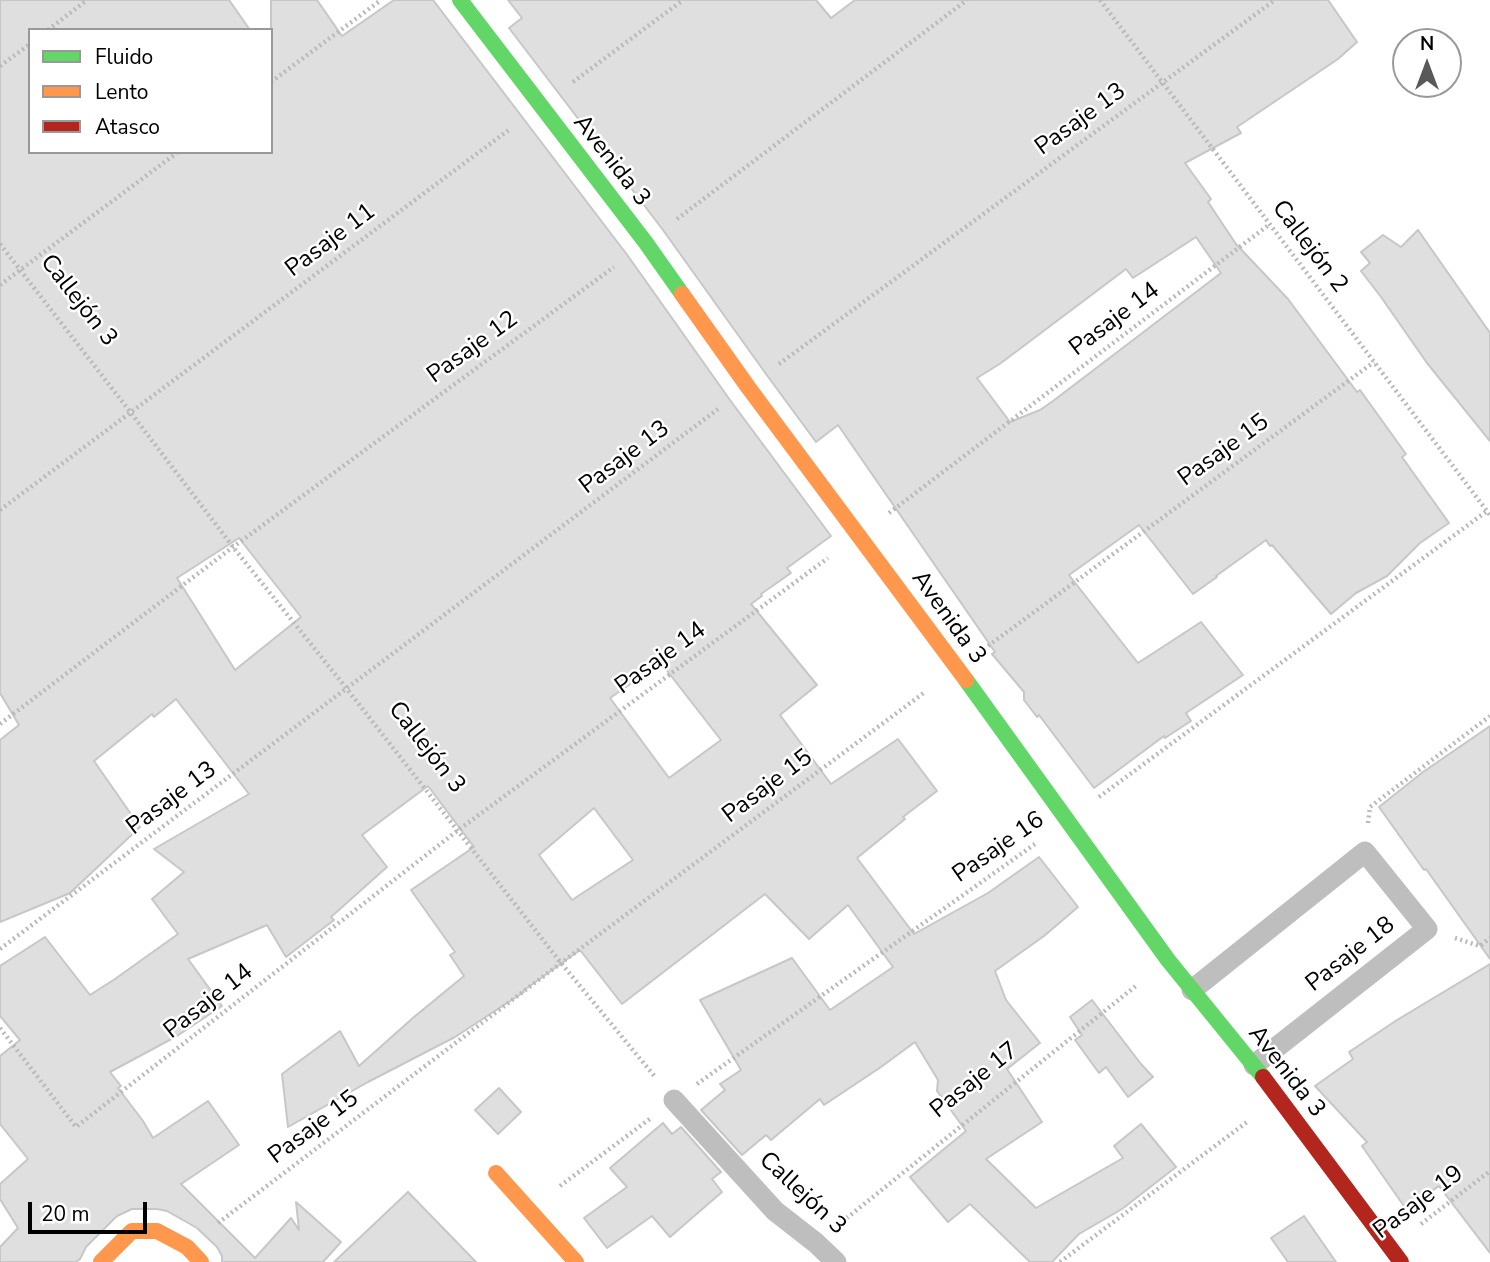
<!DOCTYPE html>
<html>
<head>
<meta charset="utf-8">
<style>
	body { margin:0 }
	#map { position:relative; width:1490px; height:1262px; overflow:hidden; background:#fff; font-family:"Nunito Sans",sans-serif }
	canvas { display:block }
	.legend { position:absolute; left:28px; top:28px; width:245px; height:126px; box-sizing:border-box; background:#fff; border:2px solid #999; margin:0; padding:9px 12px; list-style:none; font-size:21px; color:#000 }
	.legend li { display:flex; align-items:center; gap:14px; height:35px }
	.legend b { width:35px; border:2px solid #999 }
	.north { position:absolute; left:1392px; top:28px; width:70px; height:70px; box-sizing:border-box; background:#fff; border:2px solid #999; border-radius:50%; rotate:0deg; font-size:19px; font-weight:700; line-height:28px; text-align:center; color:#000 }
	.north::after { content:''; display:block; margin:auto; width:24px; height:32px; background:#595959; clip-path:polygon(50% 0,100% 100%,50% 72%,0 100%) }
	.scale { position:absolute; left:28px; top:1202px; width:119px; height:32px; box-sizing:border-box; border:4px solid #000; border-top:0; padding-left:9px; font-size:21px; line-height:24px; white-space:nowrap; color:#000; -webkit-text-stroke:5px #fff; paint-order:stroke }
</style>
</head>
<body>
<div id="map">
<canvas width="1490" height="1262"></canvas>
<ul class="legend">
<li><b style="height:9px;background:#63d668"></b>Fluido</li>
<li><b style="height:9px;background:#ff974d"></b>Lento</li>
<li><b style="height:9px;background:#b3261e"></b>Atasco</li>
</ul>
<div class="north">N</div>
<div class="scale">20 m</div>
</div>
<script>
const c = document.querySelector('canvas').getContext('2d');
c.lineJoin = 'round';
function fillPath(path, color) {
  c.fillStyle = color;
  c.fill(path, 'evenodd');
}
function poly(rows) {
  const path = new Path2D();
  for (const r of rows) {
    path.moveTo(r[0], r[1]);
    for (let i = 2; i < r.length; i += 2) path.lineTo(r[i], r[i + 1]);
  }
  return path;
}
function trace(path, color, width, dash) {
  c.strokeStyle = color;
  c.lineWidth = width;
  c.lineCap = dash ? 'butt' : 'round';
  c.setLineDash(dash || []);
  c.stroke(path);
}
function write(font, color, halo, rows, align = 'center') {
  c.font = font + ' "Nunito Sans",sans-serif';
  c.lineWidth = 5;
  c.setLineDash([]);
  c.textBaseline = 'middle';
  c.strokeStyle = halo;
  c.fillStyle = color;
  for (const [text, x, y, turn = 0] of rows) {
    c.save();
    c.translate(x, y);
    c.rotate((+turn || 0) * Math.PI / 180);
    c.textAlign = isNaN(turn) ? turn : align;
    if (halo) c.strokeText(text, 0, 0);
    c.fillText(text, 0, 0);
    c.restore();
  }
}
const building = poly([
	[0,0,229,0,250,30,30,30,30,152,271,152,271,0,317,0,342,36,394,0,433,0,628,256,730,400,831,536,787,568,791,573,761,594,762,596,751,604,817,685,780,715,831,784,898,739,937,791,903,817,905,819,857,858,914,934,988,893,1039,857,1078,907,1044,936,995,971,1006,1000,1040,1043,1007,1069,1042,1122,986,1159,1036,1208,1123,1158,1114,1146,1141,1124,1176,1167,1122,1209,1079,1234,1052,1262,1030,1262,970,1204,948,1222,910,1177,966,1131,937,1091,938,1080,915,1042,881,1067,824,1105,820,1099,771,1140,766,1135,742,1155,701,1110,725,1090,720,1084,741,1070,700,1000,792,958,830,1010,893,967,848,905,809,939,765,894,622,1004,580,950,523,991,524,992,455,1037,368,1082,288,1127,282,1074,340,1031,359,1066,414,1017,464,976,450,955,455,952,411,890,474,847,428,786,362,835,387,867,331,917,334,920,286,957,267,925,188,959,222,1006,177,1036,110,1072,121,1086,118,1088,143,1121,153,1138,208,1101,239,1145,181,1184,255,1258,291,1218,299,1230,296,1202,341,1242,323,1262,222,1262,222,1256,217,1247,197,1228,167,1211,157,1209,132,1209,117,1216,86,1247,80,1259,76,1262,0,1262,0,1247,18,1228,0,1199,0,1184,28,1159,0,1124,0,1056,20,1040,0,1016,0,966,45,937,90,995,115,979,178,934,152,899,184,872,154,849,249,794,176,699,154,717,152,714,94,761,140,827,70,893,0,922,0,740,19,725,0,693,0,0],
	[239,538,301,617,235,670,177,578,239,538],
	[661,663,721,740,669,778,610,698,661,663],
	[594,808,633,860,572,900,539,855,594,808],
	[508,0,816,0,831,18,855,0,1328,0,1357,42,1338,59,1237,127,1241,133,1185,163,1211,199,1208,202,1236,244,1288,299,1357,392,1360,390,1406,454,1402,457,1449,523,1420,543,1387,576,1356,593,1331,614,1272,545,1270,546,1266,540,1216,576,1217,577,1193,594,1139,525,1069,575,1138,663,1201,622,1243,675,1186,713,1191,721,1165,738,1164,736,1094,788,1039,715,1037,717,1024,700,1024,692,992,654,995,652,838,425,816,442,766,374,663,230,509,28,522,18,508,0],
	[1196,237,1221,273,1053,401,1040,410,1010,422,977,378,1001,363,1126,269,1133,278,1196,237],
	[1418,230,1490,333,1490,441,1427,363,1381,297,1361,271,1370,263,1361,252,1383,235,1401,247,1418,230],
	[1490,726,1490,959,1426,869,1424,870,1379,807,1423,772,1490,726],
	[1490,964,1490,1253,1439,1186,1406,1209,1362,1146,1367,1142,1315,1086,1353,1059,1349,1052,1397,1020,1490,964],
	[1092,1000,1141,1064,1153,1077,1128,1097,1106,1067,1099,1073,1075,1040,1082,1035,1070,1017,1092,1000],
	[499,1088,521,1112,498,1134,475,1110,499,1088],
	[663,1123,672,1134,681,1127,721,1172,712,1179,722,1192,670,1237,652,1216,607,1248,584,1218,627,1187,610,1168,663,1123],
	[408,1192,476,1262,334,1262,408,1192],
	[1304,1216,1336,1262,1288,1262,1271,1238,1304,1216]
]);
fillPath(building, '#dfdfdf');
trace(building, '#c7c7c7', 2);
trace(poly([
	[1100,0,1490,515],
	[48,30,87,0],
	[0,66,30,44],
	[271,82,381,0],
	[573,82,683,0],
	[677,219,967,0],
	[0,244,131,413,233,547,347,689,561,963,656,1078],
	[0,285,178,152],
	[779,364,1275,0],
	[0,510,510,129],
	[889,513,1270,224],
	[988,646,1374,362],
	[0,724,233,547,614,267],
	[1099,797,1487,511],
	[1368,823,1370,807,1490,716],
	[1455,938,1480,946,1490,938],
	[0,949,718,409],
	[0,1028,76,1127,457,831,828,558],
	[697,1084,1035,844],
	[560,1186,651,1118],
	[218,1223,561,963,925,692],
	[1421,1224,1490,1171],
	[838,1225,1137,985],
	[1060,1262,1247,1122]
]), '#b9b9b9', 4.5, [2, 3.5]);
trace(poly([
	[1192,990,1365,852,1427,929,1254,1065],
	[674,1100,775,1211,816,1243,836,1262]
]), '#bebebe', 21);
trace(poly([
	[460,0,646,243,682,294],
	[966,680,1168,960,1263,1077]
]), '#63d668', 16);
trace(poly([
	[682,294,748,387,966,680],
	[496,1173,576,1262],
	[101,1262,132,1231,157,1231,187,1247,201,1262]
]), '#ff974d', 16);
trace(poly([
	[1263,1077,1401,1262]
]), '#b3261e', 16);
write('24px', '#000', '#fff', [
	["Pasaje 13",1081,120,-36],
	["Avenida 3",611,161,52],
	["Pasaje 11",331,241,-37],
	["Callejón 2",1309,247,53],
	["Callejón 3",78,301,52],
	["Pasaje 14",1115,320,-37],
	["Pasaje 12",473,348,-36],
	["Pasaje 15",1224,451,-36],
	["Pasaje 13",625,458,-37],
	["Avenida 3",948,618,54],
	["Pasaje 14",661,659,-36],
	["Callejón 3",426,748,52],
	["Pasaje 15",768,787,-37],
	["Pasaje 13",172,799,-37],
	["Pasaje 16",999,848,-35],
	["Pasaje 18",1351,955,-38],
	["Pasaje 14",209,1002,-38],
	["Avenida 3",1286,1072,52],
	["Pasaje 17",975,1081,-39],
	["Pasaje 15",314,1128,-37],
	["Callejón 3",802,1194,43],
	["Pasaje 19",1419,1203,-37]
]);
</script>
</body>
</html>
